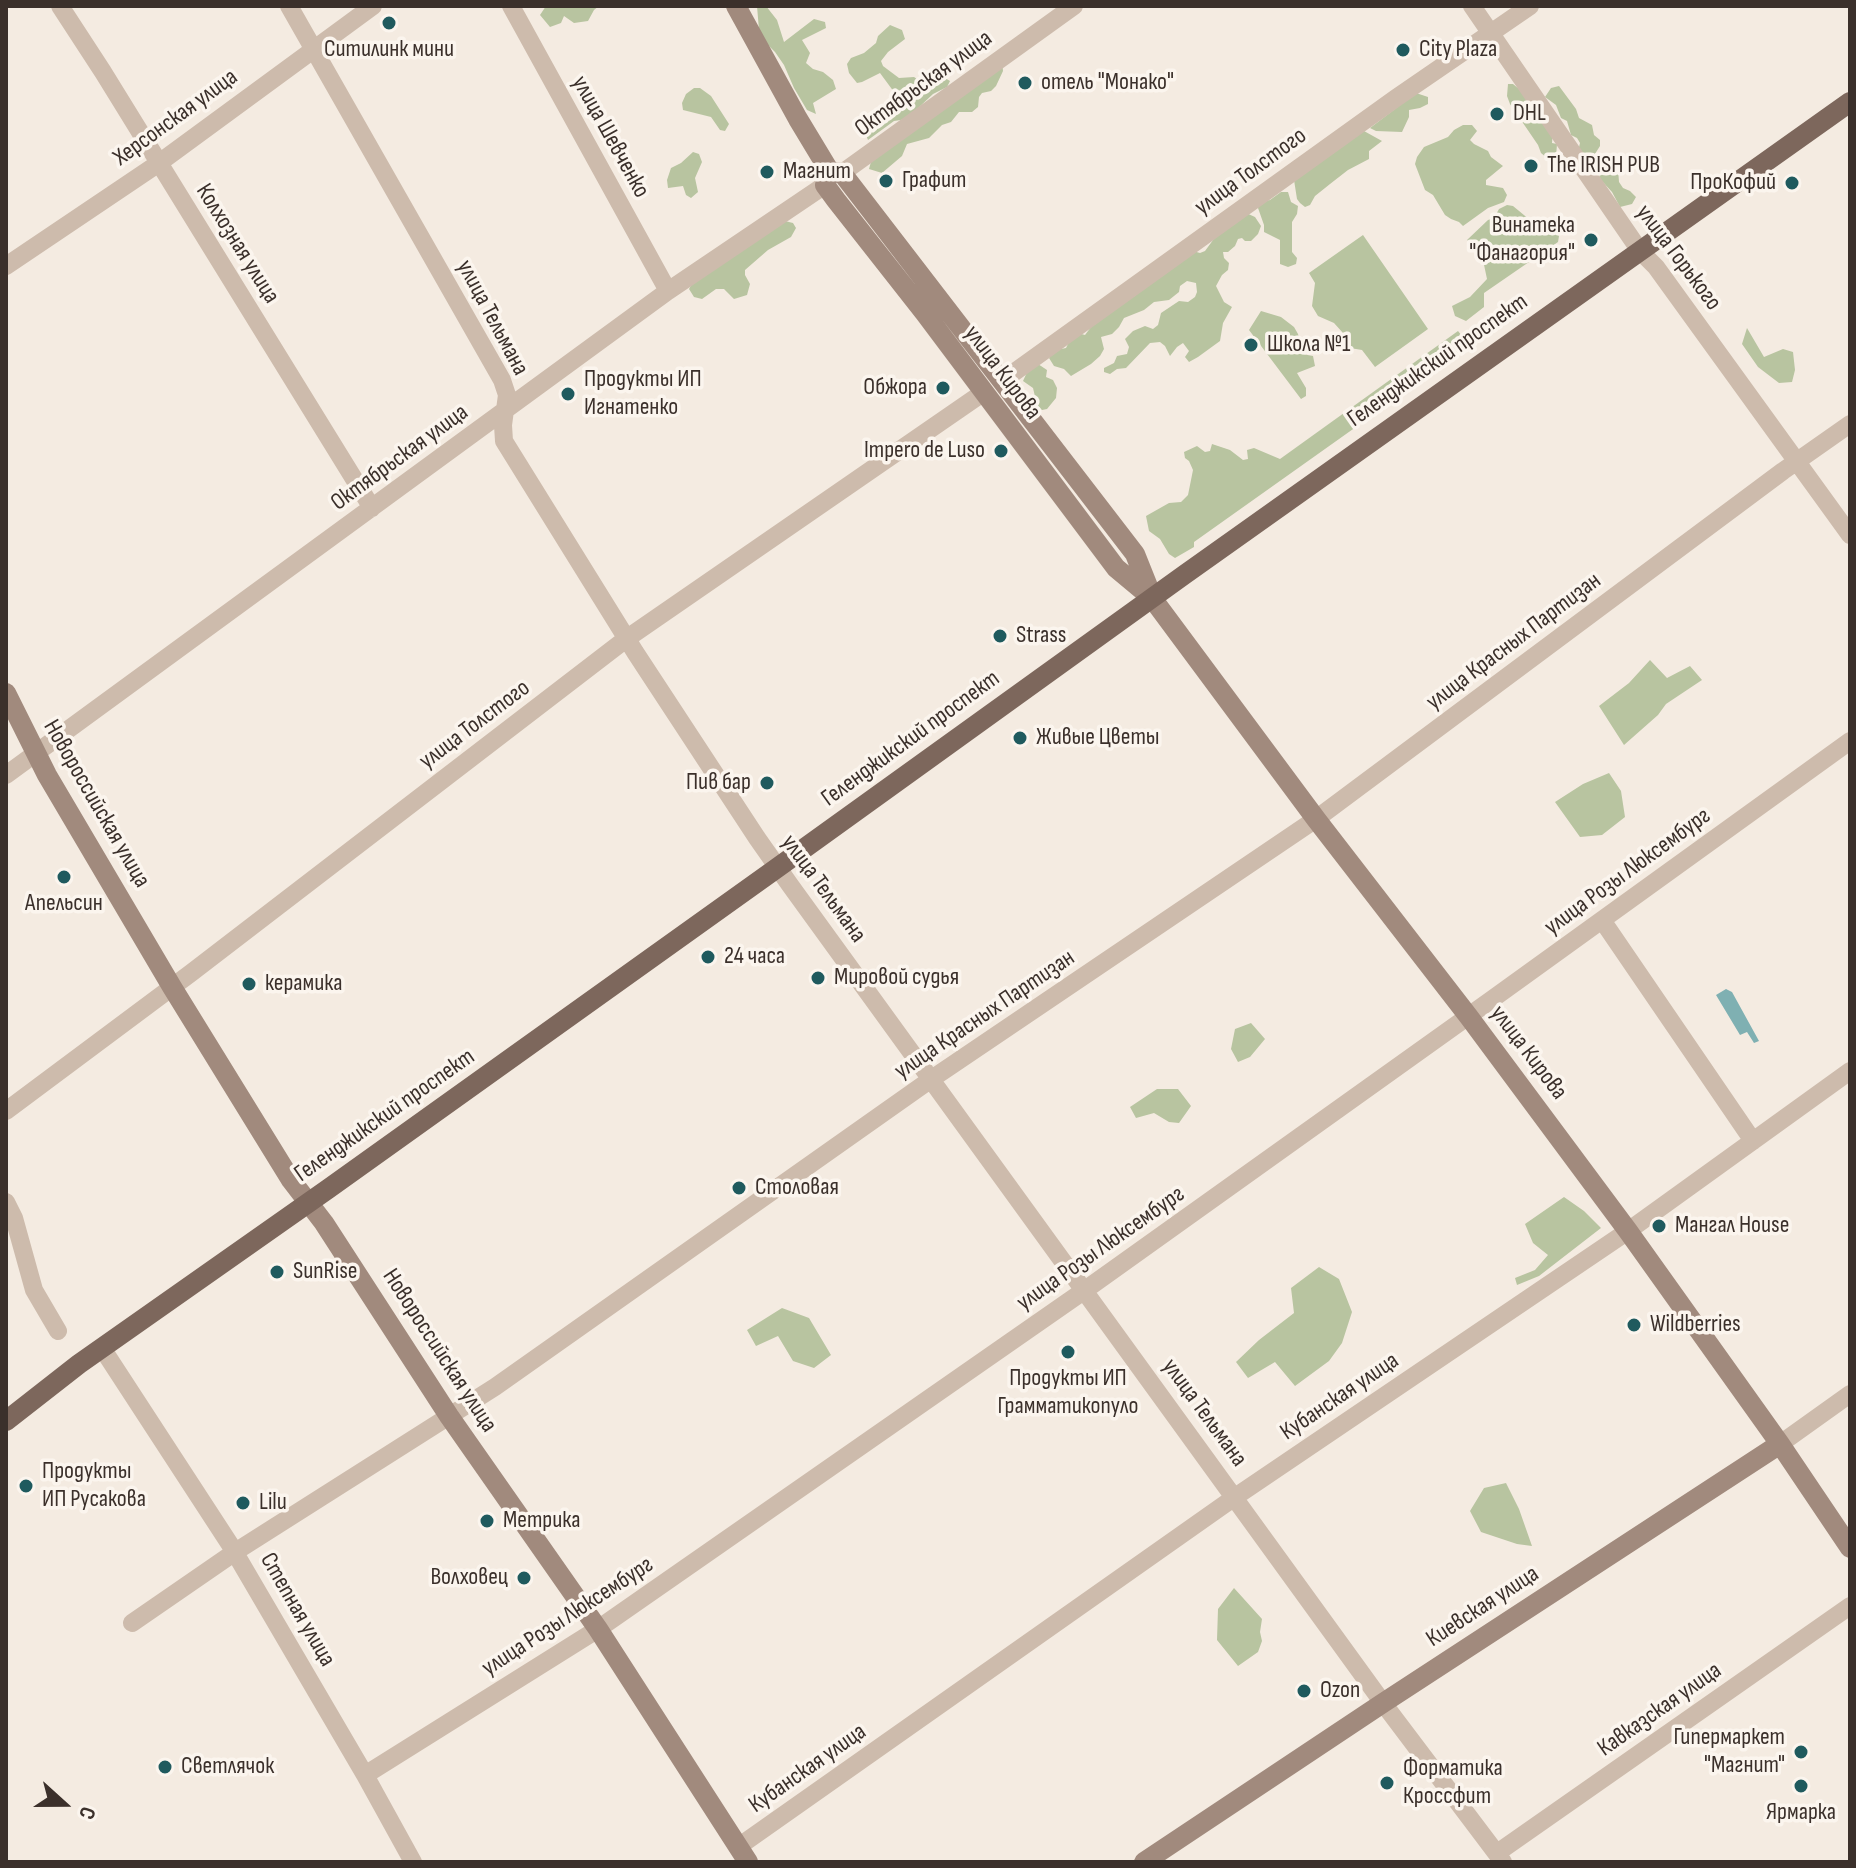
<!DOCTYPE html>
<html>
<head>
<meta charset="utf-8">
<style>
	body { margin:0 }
	#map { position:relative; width:1856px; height:1868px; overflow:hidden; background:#f4ebe1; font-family:"Sofia Sans Condensed",sans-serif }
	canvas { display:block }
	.frame { position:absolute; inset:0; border:8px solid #3b302b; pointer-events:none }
	.north { position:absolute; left:24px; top:1764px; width:80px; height:80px; -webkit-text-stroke:6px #fbf5ee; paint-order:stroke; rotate:111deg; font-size:22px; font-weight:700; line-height:32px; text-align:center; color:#3b302b }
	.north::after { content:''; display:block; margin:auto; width:28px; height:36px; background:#3b302b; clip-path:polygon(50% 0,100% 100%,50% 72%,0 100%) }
</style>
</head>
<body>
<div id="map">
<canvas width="1856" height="1868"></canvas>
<div class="frame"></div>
<div class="north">С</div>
</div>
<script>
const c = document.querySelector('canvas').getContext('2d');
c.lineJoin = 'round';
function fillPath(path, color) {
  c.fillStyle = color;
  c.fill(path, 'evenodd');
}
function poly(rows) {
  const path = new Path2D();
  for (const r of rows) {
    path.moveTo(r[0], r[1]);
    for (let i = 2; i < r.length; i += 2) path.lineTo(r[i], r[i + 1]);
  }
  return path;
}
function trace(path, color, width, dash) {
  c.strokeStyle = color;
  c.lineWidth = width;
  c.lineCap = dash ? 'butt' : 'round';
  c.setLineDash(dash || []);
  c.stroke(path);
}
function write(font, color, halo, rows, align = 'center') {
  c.font = font + ' "Sofia Sans Condensed",sans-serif';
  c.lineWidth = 7;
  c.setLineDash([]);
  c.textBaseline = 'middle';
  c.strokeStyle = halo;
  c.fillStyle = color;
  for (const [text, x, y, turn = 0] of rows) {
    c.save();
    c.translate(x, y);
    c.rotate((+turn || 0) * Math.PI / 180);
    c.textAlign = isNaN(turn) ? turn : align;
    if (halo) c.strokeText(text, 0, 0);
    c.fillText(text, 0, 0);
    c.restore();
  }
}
fillPath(poly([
	[546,6,599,6,594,10,588,21,574,23,564,16,561,23,550,27,540,15],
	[757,6,766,6,777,20,784,42,814,19,825,22,826,28,802,40,810,53,806,63,813,69,823,72,833,80,836,89,813,103,816,114,807,110,794,88,784,65,775,52,767,44,759,30],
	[890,25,902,30,905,39,888,52,881,61,883,66,899,78,914,77,917,79,920,85,925,87,929,77,933,74,940,75,950,81,947,87,933,94,913,113,901,120,894,121,868,140,866,135,870,126,883,116,881,110,892,108,894,92,880,73,862,82,857,83,849,73,847,64,851,58,864,53,876,43,878,36],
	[1002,62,1003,71,996,86,991,91,982,93,979,97,978,107,972,112,959,112,951,122,942,125,929,138,907,144,902,156,882,173,869,169,874,151],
	[1508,84,1513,84,1525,94,1528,104,1553,130,1552,143,1557,144,1556,157,1547,158,1541,153,1538,145,1510,104,1507,96],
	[1559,86,1576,109,1579,118,1592,125,1594,135,1600,140,1600,146,1593,157,1578,152,1580,143,1577,138,1571,135,1567,121,1561,118,1556,105,1545,97,1551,88],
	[694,88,700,88,711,96,729,124,725,131,720,130,711,117,683,110,682,103,686,94],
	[1416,93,1428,97,1428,104,1420,108,1409,110,1409,117,1402,132,1376,131,1370,128],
	[1463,125,1472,125,1477,131,1470,140,1474,144,1488,151,1491,157,1503,166,1486,180,1486,185,1503,188,1507,195,1504,202,1488,208,1463,226,1459,222,1451,219,1445,215,1433,195,1425,190,1415,164,1417,157,1424,147,1448,137,1454,130],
	[1364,131,1382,141,1369,151,1369,159,1348,170,1330,184,1315,196,1310,205,1305,207,1300,203,1297,199,1294,180],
	[693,152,699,154,702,162,695,178,698,192,691,198,686,195,683,186,668,188,667,180,671,168,681,163],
	[1611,165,1618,169,1619,182,1623,188,1630,191,1636,197,1632,204,1620,207,1612,192,1600,179,1599,173],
	[1281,192,1288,192,1291,202,1298,206,1297,214,1292,222,1292,252,1297,258,1296,264,1288,267,1280,264,1280,240,1264,232,1264,225,1258,208,1259,202,1270,200],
	[1507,205,1513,206,1530,220,1538,223,1545,223,1553,227,1559,236,1558,242,1484,293,1484,307,1466,321,1455,316,1452,306,1470,297,1487,279,1483,260,1475,247,1467,240,1488,220,1494,218,1499,209],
	[1244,212,1255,217,1261,226,1258,234,1251,241,1245,241,1242,238,1238,239,1235,246,1228,252,1223,252,1224,258,1229,263,1228,270,1222,275,1216,286,1224,302,1232,307,1223,323,1220,341,1198,357,1189,362,1185,357,1189,351,1183,343,1177,347,1170,356,1165,346,1160,342,1150,343,1126,368,1117,369,1110,374,1104,372,1104,368,1114,363,1117,356,1127,354,1129,347,1125,339,1133,331,1145,326,1153,329,1158,325,1161,313,1179,301,1188,302,1195,297,1197,292,1196,283,1187,281,1180,286,1179,292,1169,300,1154,302,1144,310,1124,318,1119,327,1112,334,1101,337,1104,349,1100,356,1091,364,1071,376,1064,369,1054,366,1049,358,1056,350,1066,348,1070,340,1078,333,1085,335,1091,327,1193,251,1200,253,1205,251,1216,236],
	[785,221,793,223,796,228,791,237,768,250,745,270,745,275,750,284,747,295,734,299,724,289,716,289,702,299,694,297,689,289,697,275],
	[1363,235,1428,329,1375,367,1362,350,1350,348,1345,342,1343,333,1334,323,1318,316,1312,306,1315,283,1309,273],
	[1261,311,1281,317,1294,327,1298,334,1300,342,1298,346,1302,354,1313,356,1315,366,1297,373,1306,388,1306,396,1301,399,1249,330],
	[1747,328,1764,357,1783,349,1793,352,1795,370,1792,382,1779,383,1758,367,1742,344],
	[1458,331,1470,346,1194,542,1194,547,1175,558,1169,554,1160,539,1149,531,1146,516,1169,503,1181,502,1188,495,1193,470,1189,461,1185,458,1184,452,1197,446,1205,452,1210,451,1212,444,1230,450,1243,460,1248,459,1247,450,1254,448,1280,459],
	[1038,364,1047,370,1046,377,1053,380,1057,388,1056,398,1047,409,1042,410,1037,405,1033,388,1023,381,1029,368],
	[1650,660,1667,678,1690,666,1702,680,1666,704,1658,715,1624,745,1599,706,1629,683],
	[1609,773,1621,791,1625,817,1602,835,1580,837,1555,802,1583,784],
	[1251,1023,1265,1039,1250,1057,1238,1062,1231,1049,1235,1029],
	[1157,1089,1178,1089,1191,1106,1179,1123,1169,1122,1154,1113,1136,1118,1130,1107],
	[1564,1197,1584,1211,1601,1228,1539,1276,1517,1285,1515,1278,1535,1270,1548,1255,1533,1243,1525,1224],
	[1319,1267,1339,1279,1352,1312,1342,1343,1329,1361,1295,1386,1275,1362,1248,1378,1236,1362,1259,1340,1294,1313,1291,1288],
	[782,1308,809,1318,831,1355,814,1368,793,1361,778,1336,756,1346,747,1330],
	[1506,1483,1519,1509,1532,1546,1517,1544,1481,1532,1470,1511,1484,1488],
	[1234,1588,1262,1619,1260,1632,1262,1641,1258,1652,1238,1666,1217,1640,1218,1609]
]), '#b8c4a0');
fillPath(poly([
	[1726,989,1732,992,1759,1041,1754,1043,1747,1032,1740,1035,1716,995]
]), '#7fb0b2');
trace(poly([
	[60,6,103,72,372,508],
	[289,6,502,380,507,395,503,425,504,441,635,652,757,838,790,885,1383,1703,1503,1862],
	[511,6,668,291],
	[1472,6,1640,251,1656,267,1850,535],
	[842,173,1074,6],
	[6,266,159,163,373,6],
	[1002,381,1396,98,1530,6],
	[6,775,668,291,825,185],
	[1602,920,1753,1141],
	[6,1111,191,973,626,639,984,392],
	[6,1202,14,1218,34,1290,58,1331],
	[102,1348,231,1546,365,1775,413,1862],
	[1780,1444,1850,1394],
	[132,1623,235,1552,495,1387,930,1080,1316,819,1783,471,1850,424],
	[365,1775,598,1629,1085,1290,1491,1000,1850,741],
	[738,1847,1235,1497,1628,1231,1850,1071],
	[1497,1853,1850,1606]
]), '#cdbbac', 18);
trace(poly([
	[736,6,798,119,830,172],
	[830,172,825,185,836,200,924,312,1116,568,1152,598,1316,819,1469,1017,1628,1231,1780,1444,1850,1548],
	[830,172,842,173,1135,554,1151,594],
	[6,693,47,775,172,987,291,1180,324,1223,449,1416,598,1629,748,1862],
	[1144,1862,1383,1703,1780,1444]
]), '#a18a7d', 20);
trace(poly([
	[6,1421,79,1364,328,1189,777,868,1184,575,1850,102]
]), '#7d675c', 20);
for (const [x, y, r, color] of [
	[389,23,8,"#1f5a5e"],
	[1403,50,8,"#1f5a5e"],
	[1025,83,8,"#1f5a5e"],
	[1497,114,8,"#1f5a5e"],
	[1531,166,8,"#1f5a5e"],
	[767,172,8,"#1f5a5e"],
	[886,181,8,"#1f5a5e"],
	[1792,183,8,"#1f5a5e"],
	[1591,240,8,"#1f5a5e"],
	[1251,345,8,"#1f5a5e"],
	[943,388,8,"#1f5a5e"],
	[568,394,8,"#1f5a5e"],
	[1001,451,8,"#1f5a5e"],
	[1000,636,8,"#1f5a5e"],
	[1020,738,8,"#1f5a5e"],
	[767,783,8,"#1f5a5e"],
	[64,877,8,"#1f5a5e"],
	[708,957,8,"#1f5a5e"],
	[818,978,8,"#1f5a5e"],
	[249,984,8,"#1f5a5e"],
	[739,1188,8,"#1f5a5e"],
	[1659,1226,8,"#1f5a5e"],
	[277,1272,8,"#1f5a5e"],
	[1634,1325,8,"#1f5a5e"],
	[1068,1352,8,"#1f5a5e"],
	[26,1486,8,"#1f5a5e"],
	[243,1503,8,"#1f5a5e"],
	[487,1521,8,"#1f5a5e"],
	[524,1578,8,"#1f5a5e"],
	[1304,1691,8,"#1f5a5e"],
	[1801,1752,8,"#1f5a5e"],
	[165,1767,8,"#1f5a5e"],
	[1387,1783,8,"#1f5a5e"],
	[1801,1786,8,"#1f5a5e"]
]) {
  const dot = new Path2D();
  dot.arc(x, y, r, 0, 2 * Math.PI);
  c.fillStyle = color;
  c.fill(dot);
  trace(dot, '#fbf5ee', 3);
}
write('24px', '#3b302b', '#fbf5ee', [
	["Ситилинк мини",389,50,"center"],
	["City Plaza",1419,50],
	["отель \"Монако\"",1041,83],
	["DHL",1513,114],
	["The IRISH PUB",1547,166],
	["Магнит",783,172],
	["Графит",902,181],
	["ПроКофий",1776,183,"right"],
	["Винатека",1575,226,"right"],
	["\"Фанагория\"",1575,254,"right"],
	["Школа №1",1267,345],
	["Продукты ИП",584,380],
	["Игнатенко",584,408],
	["Обжора",927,388,"right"],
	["Impero de Luso",985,451,"right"],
	["Strass",1016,636],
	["Живые Цветы",1036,738],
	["Пив бар",751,783,"right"],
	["Апельсин",64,904,"center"],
	["24 часа",724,957],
	["Мировой судья",834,978],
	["керамика",265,984],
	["Столовая",755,1188],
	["Мангал House",1675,1226],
	["SunRise",293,1272],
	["Wildberries",1650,1325],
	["Продукты ИП",1068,1379,"center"],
	["Грамматикопуло",1068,1407,"center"],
	["Продукты",42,1472],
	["ИП Русакова",42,1500],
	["Lilu",259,1503],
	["Метрика",503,1521],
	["Волховец",508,1578,"right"],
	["Ozon",1320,1691],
	["Гипермаркет",1785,1738,"right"],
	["\"Магнит\"",1785,1766,"right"],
	["Светлячок",181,1767],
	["Форматика",1403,1769],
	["Кроссфит",1403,1797],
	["Ярмарка",1801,1813,"center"]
], 'left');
write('24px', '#3b302b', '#fbf5ee', [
	["Октябрьская улица",924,84,-36],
	["Херсонская улица",176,118,-36],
	["улица Шевченко",610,137,61],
	["улица Толстого",1251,172,-36],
	["Колхозная улица",237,244,58],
	["улица Горького",1678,258,53],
	["улица Тельмана",492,318,62],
	["Геленджикский проспект",1438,361,-35],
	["улица Кирова",1002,373,53],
	["Октябрьская улица",400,458,-36],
	["улица Красных Партизан",1514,642,-37],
	["улица Толстого",475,725,-37],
	["Геленджикский проспект",911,739,-36],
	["Новороссийская улица",96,804,60],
	["улица Розы Люксембург",1628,872,-36],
	["улица Тельмана",823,889,54],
	["улица Красных Партизан",985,1015,-34],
	["улица Кирова",1528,1053,53],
	["Геленджикский проспект",385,1116,-35],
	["улица Розы Люксембург",1101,1249,-35],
	["Новороссийская улица",439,1351,57],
	["Кубанская улица",1340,1397,-34],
	["улица Тельмана",1204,1413,54],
	["Киевская улица",1483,1607,-33],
	["Степная улица",297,1610,60],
	["улица Розы Люксембург",568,1617,-33],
	["Кавказская улица",1660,1710,-35],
	["Кубанская улица",808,1769,-35]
]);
</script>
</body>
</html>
